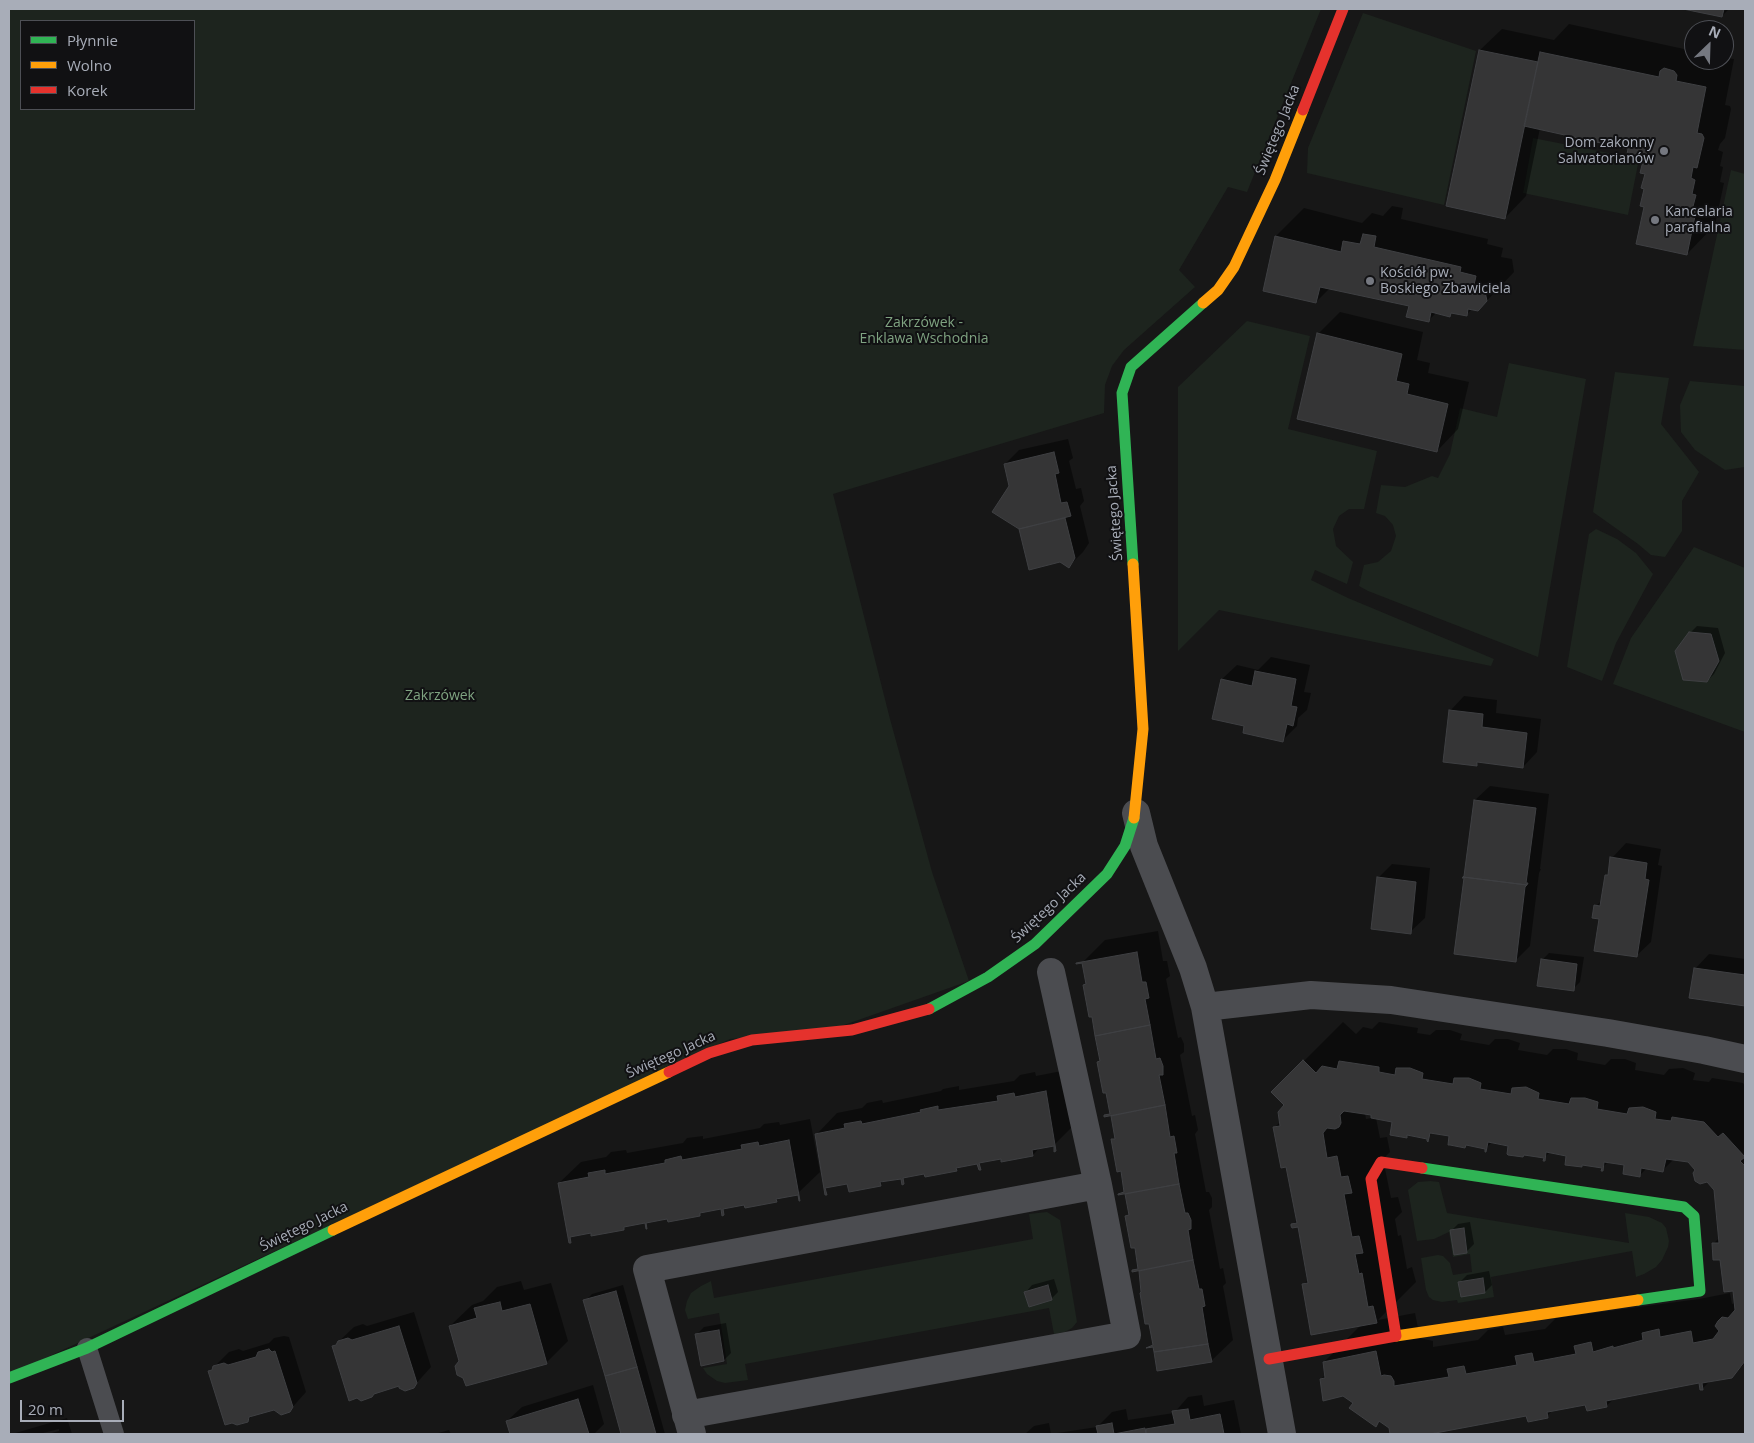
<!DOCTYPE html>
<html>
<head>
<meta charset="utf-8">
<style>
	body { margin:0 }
	#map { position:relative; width:1754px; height:1443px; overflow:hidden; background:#171717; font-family:"Open Sans",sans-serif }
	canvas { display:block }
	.frame { position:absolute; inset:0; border:10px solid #a8adb8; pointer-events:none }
	.legend { position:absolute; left:20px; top:20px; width:175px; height:90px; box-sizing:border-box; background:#111113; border:1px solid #4d4f55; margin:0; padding:6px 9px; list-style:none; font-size:15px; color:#a8adb8 }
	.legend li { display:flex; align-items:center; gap:10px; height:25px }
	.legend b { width:25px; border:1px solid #4d4f55 }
	.north { position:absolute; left:1684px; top:20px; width:50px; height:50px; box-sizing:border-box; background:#111113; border:1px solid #4d4f55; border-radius:50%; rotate:24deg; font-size:14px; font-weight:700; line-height:20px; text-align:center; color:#a8adb8 }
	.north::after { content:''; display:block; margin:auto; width:18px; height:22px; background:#757880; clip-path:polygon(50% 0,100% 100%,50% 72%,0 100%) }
	.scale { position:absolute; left:20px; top:1400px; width:104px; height:22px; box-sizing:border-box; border:2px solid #a8adb8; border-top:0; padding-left:6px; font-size:15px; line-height:18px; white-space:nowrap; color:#a8adb8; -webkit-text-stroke:4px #111113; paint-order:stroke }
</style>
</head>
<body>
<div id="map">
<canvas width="1754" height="1443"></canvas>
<div class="frame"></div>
<ul class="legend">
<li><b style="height:6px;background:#30b455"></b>Płynnie</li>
<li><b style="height:6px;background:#ff9f0a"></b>Wolno</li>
<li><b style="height:6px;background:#e5322d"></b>Korek</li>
</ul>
<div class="north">N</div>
<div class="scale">20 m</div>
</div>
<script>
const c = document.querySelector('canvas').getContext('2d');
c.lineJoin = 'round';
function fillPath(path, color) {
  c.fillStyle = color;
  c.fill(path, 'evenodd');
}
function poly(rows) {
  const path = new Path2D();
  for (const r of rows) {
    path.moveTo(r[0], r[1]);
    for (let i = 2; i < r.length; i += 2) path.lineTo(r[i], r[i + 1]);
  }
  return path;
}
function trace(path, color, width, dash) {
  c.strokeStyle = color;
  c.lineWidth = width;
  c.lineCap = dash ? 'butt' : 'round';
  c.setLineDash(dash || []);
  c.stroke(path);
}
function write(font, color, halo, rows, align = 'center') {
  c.font = font + ' "Open Sans",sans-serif';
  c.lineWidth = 4;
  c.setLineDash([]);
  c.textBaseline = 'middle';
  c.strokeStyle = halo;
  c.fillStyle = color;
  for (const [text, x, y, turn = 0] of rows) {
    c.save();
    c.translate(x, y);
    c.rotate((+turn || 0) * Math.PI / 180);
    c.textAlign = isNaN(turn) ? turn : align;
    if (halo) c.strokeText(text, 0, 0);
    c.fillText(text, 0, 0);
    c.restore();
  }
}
fillPath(poly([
	[9,9,1321,9,1247,192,1228,187,1179,270,1195,287,1124,350,1112,366,1105,385,1104,413,833,494,890,719,932,872,969,981,827,1031,730,1039,9,1375],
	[21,21,194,21,194,109,21,109],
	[1363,13,1476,51,1444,205,1307,173,1308,148],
	[1533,138,1639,159,1628,215,1523,193],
	[1731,170,1745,174,1745,350,1693,346],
	[1247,321,1310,336,1288,429,1377,451,1364,509,1349,509,1339,516,1333,529,1336,546,1353,562,1347,584,1315,570,1311,580,1348,598,1494,659,1491,666,1219,610,1178,651,1178,387],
	[1509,363,1586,379,1538,657,1368,591,1359,586,1364,565,1378,562,1391,551,1396,536,1393,525,1385,516,1376,513,1381,485,1405,487,1432,476,1438,478,1450,454,1460,408,1497,417],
	[1615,372,1669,378,1661,424,1699,472,1682,501,1682,531,1665,557,1651,555,1638,544,1593,512],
	[1690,381,1745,386,1745,467,1725,470,1695,450,1681,432,1680,405],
	[1596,529,1617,539,1636,553,1653,574,1616,643,1602,681,1567,667,1589,534],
	[1694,547,1745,568,1745,732,1613,684,1631,638],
	[1430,1181,1439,1182,1447,1213,1629,1243,1625,1213,1649,1217,1662,1223,1666,1228,1669,1241,1668,1247,1662,1260,1656,1267,1644,1274,1636,1277,1632,1251,1491,1277,1494,1297,1458,1303,1457,1300,1442,1302,1433,1300,1429,1297,1426,1290,1421,1258,1438,1255,1443,1256,1450,1263,1453,1275,1472,1272,1470,1254,1453,1257,1449,1232,1434,1239,1417,1241,1408,1190,1418,1182],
	[1047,1212,1060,1220,1077,1322,1072,1328,1065,1332,1054,1334,1049,1308,745,1364,748,1380,725,1383,717,1381,707,1374,703,1368,727,1364,719,1313,688,1319,685,1310,687,1301,691,1293,701,1286,711,1281,714,1298,1033,1239,1029,1214]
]), '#1d241e');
fillPath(poly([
	[1689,9,1729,9,1722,16],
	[1569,24,1684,49,1694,41,1694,60,1724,60,1724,58,1734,59,1725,105,1730,106,1731,109,1725,138,1720,144,1718,150,1723,152,1720,166,1723,167,1720,182,1724,183,1715,225,1687,254,1646,173,1645,156,1630,148,1540,128,1526,196,1505,218,1480,50,1502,29,1554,40],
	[1392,206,1403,208,1401,219,1488,239,1487,244,1503,248,1501,257,1512,259,1514,272,1478,310,1472,309,1466,315,1453,312,1449,315,1437,312,1428,321,1410,306,1330,288,1316,302,1264,290,1276,236,1304,208,1362,223,1372,213,1383,216],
	[1340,312,1423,332,1417,360,1430,363,1428,373,1469,382,1458,429,1437,451,1318,334],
	[1068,439,1073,458,1069,461,1076,489,1081,488,1084,501,1080,506,1089,543,1083,552,1069,566,1060,561,1030,568,1005,464,1019,450],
	[1697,626,1718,628,1725,653,1714,674,1707,681,1690,633],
	[1271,657,1310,665,1304,692,1311,693,1307,710,1298,718,1297,726,1283,740,1246,725,1222,679,1237,665,1258,670],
	[1464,696,1497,700,1496,713,1541,719,1537,752,1523,767,1480,761,1476,765,1450,711],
	[1490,786,1549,794,1540,869,1541,869,1539,873,1530,946,1515,961,1475,800],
	[1626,843,1661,849,1658,865,1662,866,1651,942,1636,956,1600,918,1596,906,1603,899,1606,876,1609,872,1612,858],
	[1392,864,1430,868,1425,918,1410,932,1378,878],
	[1158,931,1163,961,1167,961,1170,976,1166,979,1178,1038,1181,1037,1184,1044,1184,1052,1180,1055,1192,1116,1195,1115,1198,1130,1195,1134,1206,1192,1209,1192,1212,1198,1212,1207,1209,1210,1220,1269,1223,1268,1226,1283,1223,1286,1233,1340,1211,1361,1143,1292,1136,1246,1127,1216,1130,1214,1122,1170,1113,1140,1116,1137,1107,1092,1099,1062,1101,1060,1083,962,1105,940],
	[1549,953,1584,957,1580,982,1573,989,1542,960],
	[1709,954,1745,959,1745,1005,1690,997,1695,969],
	[1343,1022,1356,1034,1363,1027,1372,1029,1379,1022,1418,1028,1417,1033,1430,1035,1436,1030,1450,1030,1462,1034,1460,1040,1489,1045,1495,1039,1508,1039,1520,1043,1518,1050,1547,1055,1553,1049,1566,1049,1578,1053,1577,1060,1605,1065,1611,1059,1625,1059,1636,1063,1635,1070,1664,1075,1669,1069,1683,1068,1695,1073,1693,1080,1709,1082,1712,1078,1743,1083,1745,1086,1745,1363,1731,1377,1710,1381,1702,1389,1700,1382,1614,1399,1606,1406,1586,1404,1554,1409,1547,1416,1527,1415,1423,1434,1391,1434,1390,1427,1381,1420,1376,1425,1354,1402,1321,1379,1326,1374,1324,1362,1362,1324,1303,1285,1309,1279,1298,1225,1292,1225,1297,1220,1287,1165,1274,1128,1281,1121,1304,1061],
	[1365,1113,1373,1114,1372,1118,1366,1119],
	[1376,1118,1394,1121,1406,1136,1408,1134,1428,1137,1434,1132,1451,1135,1486,1148,1492,1142,1509,1145,1545,1157,1550,1152,1568,1155,1603,1167,1609,1161,1626,1164,1639,1176,1647,1168,1662,1171,1674,1159,1688,1161,1715,1189,1720,1237,1713,1244,1722,1258,1734,1292,1735,1303,1732,1304,1730,1293,1699,1299,1556,1318,1545,1329,1505,1335,1503,1327,1488,1330,1478,1340,1433,1347,1433,1341,1420,1338,1415,1313,1378,1320,1416,1282,1412,1267,1407,1269,1401,1235,1398,1236,1395,1219,1402,1212,1398,1197,1391,1198,1383,1159,1390,1152,1387,1137,1380,1138],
	[1067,1070,1076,1123,1055,1144,1040,1147,1033,1155,1002,1158,960,1166,956,1170,925,1173,884,1180,880,1185,848,1182,816,1135,837,1113,862,1108,867,1103,882,1100,883,1103,941,1091,943,1089,959,1086,959,1090,1014,1081,1020,1075,1035,1072,1036,1076],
	[810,1119,820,1172,798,1193,780,1197,776,1201,745,1204,704,1211,700,1215,668,1218,627,1225,623,1229,592,1232,559,1183,581,1162,606,1157,611,1152,626,1150,627,1153,683,1143,687,1138,703,1136,703,1139,760,1128,764,1124,779,1122,780,1125],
	[1470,1222,1474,1244,1467,1251,1455,1253,1451,1231,1458,1224],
	[1489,1271,1492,1285,1485,1292,1460,1282,1467,1275],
	[1054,1279,1058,1292,1051,1299,1026,1292,1032,1285],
	[521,1281,524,1290,551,1283,568,1341,546,1363,460,1361,450,1326,472,1305,483,1301,497,1287],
	[623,1285,665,1434,623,1434,585,1301,592,1294],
	[414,1312,431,1367,413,1387,400,1384,334,1346,354,1327,363,1324,367,1326],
	[726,1323,731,1353,724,1360,702,1364,697,1334,704,1327],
	[284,1336,289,1337,306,1392,289,1411,275,1408,253,1415,247,1421,210,1371,229,1352,239,1349,243,1351,269,1343,274,1338],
	[593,1385,604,1424,594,1434,511,1434,507,1421,522,1407],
	[1202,1395,1204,1406,1234,1400,1241,1434,1025,1434,1034,1426,1049,1423,1051,1434,1097,1427,1112,1412,1126,1409,1128,1420,1174,1413,1188,1397],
	[67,1418,72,1434,48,1434,59,1431,59,1429,39,1434,12,1434],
	[449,1430,451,1434,435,1434]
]), '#0007');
const building = poly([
	[1683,9,1724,9,1722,17,1683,9],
	[1479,50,1538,62,1505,219,1446,206,1479,50],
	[1540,52,1659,77,1660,71,1664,68,1674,71,1677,75,1676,81,1706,87,1697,133,1702,134,1704,138,1697,168,1693,167,1691,178,1695,180,1692,194,1696,195,1692,210,1696,211,1687,255,1636,244,1644,207,1640,206,1644,189,1641,188,1645,174,1640,173,1644,157,1627,154,1628,149,1524,126,1540,52],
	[1363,234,1376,236,1374,247,1461,267,1460,272,1476,276,1474,285,1484,287,1487,301,1478,311,1468,309,1467,316,1451,313,1450,317,1431,312,1429,322,1406,317,1409,306,1320,287,1316,303,1263,291,1275,236,1341,252,1343,241,1360,244,1363,234],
	[1317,333,1402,354,1396,381,1409,384,1407,394,1448,404,1437,452,1297,419,1317,333],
	[1054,452,1059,473,1055,474,1061,503,1067,502,1071,516,1019,529,992,512,1009,486,1004,464,1054,452],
	[1065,518,1075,558,1069,568,1060,562,1029,570,1019,529,1065,518],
	[1689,632,1711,634,1719,661,1707,682,1683,680,1675,651,1689,632],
	[1255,671,1296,679,1291,706,1297,707,1293,726,1287,724,1283,742,1243,733,1244,726,1212,719,1221,679,1252,686,1255,671],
	[1449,710,1483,714,1482,727,1527,733,1523,768,1477,762,1477,766,1443,762,1449,710],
	[1474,800,1536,808,1526,883,1528,883,1527,885,1463,877,1464,876,1474,800],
	[1610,857,1647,863,1645,879,1649,880,1637,957,1594,951,1599,919,1592,918,1594,905,1600,906,1605,875,1608,875,1610,857],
	[1377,877,1416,882,1411,934,1371,929,1377,877],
	[1463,877,1527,885,1525,887,1516,962,1454,954,1464,878,1462,878,1463,877],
	[1137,952,1142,982,1146,982,1149,998,1145,999,1150,1025,1095,1036,1092,1017,1089,1017,1083,985,1086,984,1082,963,1076,964,1076,963,1137,952],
	[1541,959,1577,964,1574,991,1537,986,1541,959],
	[1694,968,1745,975,1745,1006,1689,998,1694,968],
	[1150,1025,1156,1059,1160,1058,1163,1066,1163,1075,1159,1075,1165,1105,1104,1117,1104,1115,1110,1114,1106,1093,1103,1093,1097,1062,1100,1061,1095,1036,1150,1025],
	[1303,1060,1316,1073,1322,1066,1337,1069,1339,1061,1379,1067,1379,1072,1395,1075,1396,1068,1410,1068,1423,1073,1422,1079,1453,1084,1454,1078,1469,1078,1481,1083,1480,1089,1511,1094,1512,1088,1526,1087,1539,1093,1538,1099,1569,1104,1571,1098,1585,1098,1598,1102,1597,1109,1627,1114,1629,1108,1643,1107,1656,1112,1655,1119,1671,1121,1672,1117,1704,1122,1718,1137,1723,1133,1745,1157,1740,1161,1745,1166,1745,1361,1732,1378,1702,1383,1703,1390,1700,1390,1699,1383,1606,1401,1607,1407,1587,1411,1585,1405,1548,1412,1547,1412,1548,1418,1528,1422,1526,1416,1430,1434,1390,1434,1389,1428,1379,1421,1376,1427,1349,1408,1353,1403,1343,1396,1323,1401,1320,1379,1325,1378,1323,1362,1376,1351,1381,1376,1384,1375,1391,1376,1394,1381,1394,1386,1449,1377,1447,1369,1464,1366,1466,1374,1517,1365,1515,1356,1532,1353,1534,1362,1576,1354,1574,1346,1591,1342,1593,1352,1613,1346,1613,1348,1643,1340,1642,1333,1659,1329,1660,1337,1691,1331,1693,1343,1713,1339,1719,1331,1715,1326,1718,1321,1722,1317,1728,1318,1735,1310,1733,1291,1724,1292,1720,1260,1713,1260,1712,1243,1719,1243,1714,1190,1707,1182,1700,1184,1695,1181,1693,1173,1695,1170,1688,1162,1666,1159,1663,1172,1641,1168,1640,1177,1623,1174,1624,1165,1604,1162,1603,1171,1601,1171,1602,1168,1582,1165,1582,1167,1565,1165,1566,1156,1546,1152,1545,1161,1543,1161,1544,1158,1524,1155,1523,1157,1508,1155,1507,1154,1508,1146,1488,1142,1486,1152,1485,1152,1485,1149,1466,1145,1465,1148,1450,1145,1448,1145,1449,1136,1430,1133,1428,1142,1427,1141,1427,1139,1407,1135,1407,1138,1390,1135,1392,1122,1371,1118,1371,1115,1344,1111,1340,1115,1341,1123,1339,1127,1335,1129,1327,1128,1323,1133,1327,1158,1337,1156,1341,1177,1348,1176,1352,1193,1344,1194,1348,1216,1352,1237,1359,1236,1363,1253,1355,1254,1359,1274,1362,1273,1368,1307,1373,1306,1377,1323,1311,1335,1302,1284,1308,1283,1298,1227,1292,1228,1291,1226,1291,1224,1297,1223,1286,1167,1281,1168,1273,1127,1280,1126,1278,1112,1284,1105,1271,1092,1303,1060],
	[1046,1091,1056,1151,1054,1152,1054,1146,1032,1150,1033,1156,1001,1162,1001,1159,979,1163,981,1170,979,1170,977,1164,956,1168,957,1171,925,1177,924,1174,903,1178,904,1184,902,1185,901,1179,880,1182,881,1186,849,1192,847,1184,825,1188,827,1195,825,1195,815,1134,845,1128,844,1124,861,1121,862,1124,921,1112,920,1110,938,1106,938,1110,998,1101,997,1096,1014,1093,1015,1097,1046,1091],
	[1165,1105,1170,1137,1174,1136,1177,1153,1174,1153,1179,1184,1118,1195,1118,1194,1124,1192,1121,1171,1117,1172,1111,1139,1115,1139,1111,1116,1165,1105],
	[789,1140,800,1201,799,1201,798,1195,776,1199,777,1202,745,1208,744,1205,723,1209,724,1215,722,1216,721,1209,700,1213,700,1216,668,1222,667,1219,646,1223,647,1229,646,1229,645,1223,624,1227,624,1230,591,1236,591,1233,570,1237,571,1243,569,1243,558,1183,589,1177,588,1173,605,1170,605,1174,665,1163,665,1160,681,1156,682,1160,742,1149,741,1145,758,1142,759,1146,789,1140],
	[1179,1184,1185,1213,1188,1213,1191,1220,1191,1229,1188,1230,1193,1260,1132,1272,1132,1270,1138,1269,1135,1248,1131,1248,1125,1216,1129,1215,1125,1194,1179,1184],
	[1464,1228,1467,1253,1454,1255,1450,1230,1464,1228],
	[1193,1260,1199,1289,1202,1289,1205,1306,1202,1307,1208,1344,1154,1352,1153,1347,1146,1348,1153,1345,1149,1324,1145,1324,1140,1293,1141,1292,1139,1271,1193,1260],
	[1483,1278,1485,1293,1461,1297,1458,1282,1483,1278],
	[1048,1285,1052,1300,1029,1307,1024,1292,1048,1285],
	[616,1291,637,1367,605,1376,583,1300,616,1291],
	[500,1302,502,1311,530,1304,547,1364,466,1386,463,1378,457,1375,455,1366,459,1361,449,1326,477,1318,474,1308,500,1302],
	[399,1326,417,1383,414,1388,405,1391,399,1388,399,1386,374,1394,372,1397,361,1401,357,1398,349,1401,332,1346,336,1345,338,1341,348,1338,352,1340,399,1326],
	[719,1330,724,1361,701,1366,695,1334,719,1330],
	[1208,1344,1212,1362,1157,1371,1154,1352,1208,1344],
	[269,1349,272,1352,275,1351,293,1407,290,1412,281,1415,274,1410,249,1417,248,1422,237,1425,232,1423,225,1425,208,1371,212,1370,213,1366,224,1363,228,1365,256,1357,258,1352,269,1349],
	[637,1367,656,1434,621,1434,605,1376,637,1367],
	[578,1399,589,1434,510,1434,506,1421,578,1399],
	[1188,1409,1190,1420,1220,1414,1224,1434,1146,1434,1146,1429,1175,1424,1172,1411,1188,1409],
	[1112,1423,1114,1434,1145,1428,1146,1434,1098,1434,1096,1426,1112,1423]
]);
fillPath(building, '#353536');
trace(building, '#3f4043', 1);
trace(poly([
	[87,1348,114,1434]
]), '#4b4c50', 20);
trace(poly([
	[1136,813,1144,846,1193,968,1205,1007,1282,1434],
	[1205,1007,1311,995,1391,1000,1608,1033,1704,1050,1745,1059],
	[686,1415,1127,1335,1098,1185,1051,972],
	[692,1434,647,1269,1098,1185]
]), '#4b4c50', 28);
trace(poly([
	[1133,564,1122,393,1131,367,1203,303],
	[929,1009,988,977,1035,944,1107,874,1125,846,1134,818],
	[1422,1168,1684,1207,1694,1216,1700,1291,1638,1300],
	[9,1378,87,1348,333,1230]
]), '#30b455', 11);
trace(poly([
	[1203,303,1218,290,1234,267,1275,180,1303,110],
	[1133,564,1143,729,1134,818],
	[333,1230,669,1072],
	[1396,1336,1638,1300]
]), '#ff9f0a', 11);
trace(poly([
	[1303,110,1343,9],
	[669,1072,709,1053,752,1040,852,1030,929,1009],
	[1269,1359,1396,1336,1371,1179,1381,1162,1422,1168]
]), '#e5322d', 11);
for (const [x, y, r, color] of [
	[1664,151,5,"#757880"],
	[1655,220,5,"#757880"],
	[1370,281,5,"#757880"]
]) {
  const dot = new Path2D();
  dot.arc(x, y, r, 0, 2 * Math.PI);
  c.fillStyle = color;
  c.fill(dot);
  trace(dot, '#111113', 2);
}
write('14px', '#a8adb8', '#111113', [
	["Świętego Jacka",1278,130,-68],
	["Świętego Jacka",1115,513,-94],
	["Świętego Jacka",1049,908,-43],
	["Świętego Jacka",671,1055,-24],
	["Świętego Jacka",304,1227,-26]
]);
write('14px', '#a8adb8', '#111113', [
	["Dom zakonny",1654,143,"right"],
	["Salwatorianów",1654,159,"right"],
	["Kancelaria",1665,212],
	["parafialna",1665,228],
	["Kościół pw.",1380,273],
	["Boskiego Zbawiciela",1380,289]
], 'left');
write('14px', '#7fa381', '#111113', [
	["Zakrzówek -",924,323],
	["Enklawa Wschodnia",924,339],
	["Zakrzówek",440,696]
]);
</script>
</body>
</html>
